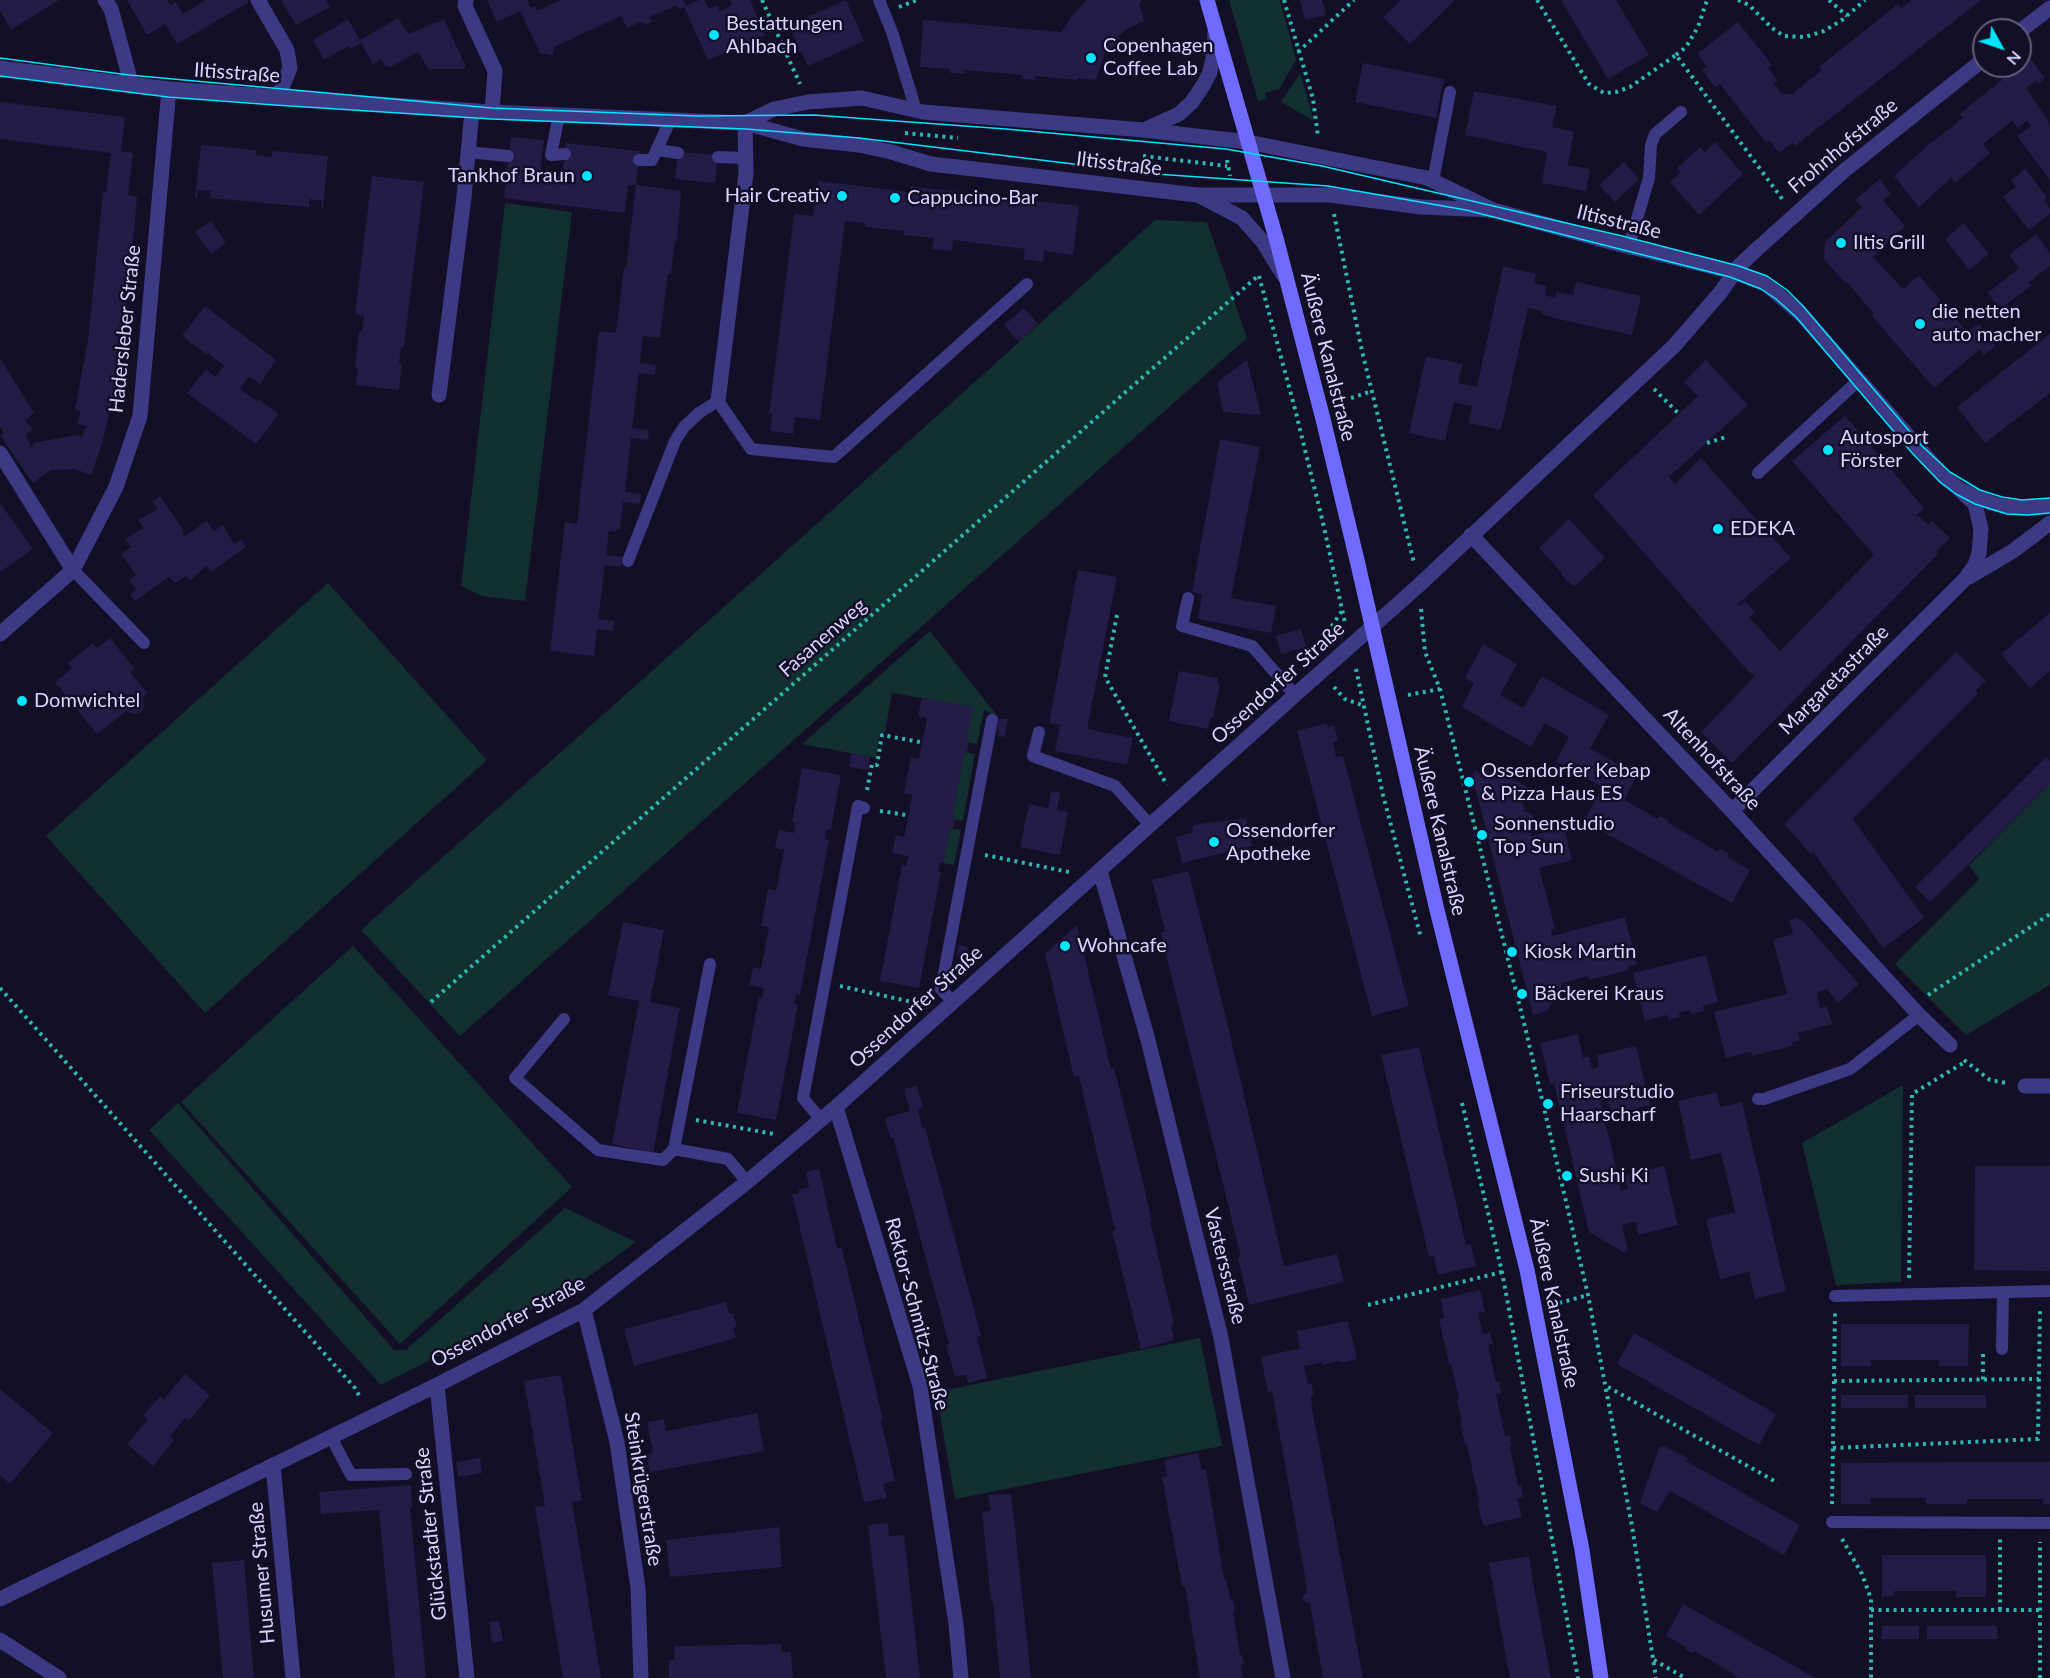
<!DOCTYPE html>
<html>
<head>
<meta charset="utf-8">
<style>
	body { margin:0 }
	#map { position:relative; width:2050px; height:1678px; overflow:hidden; background:#130f26; font-family:Lato,sans-serif }
	canvas { display:block }
	.north { position:absolute; left:1972px; top:18px; width:60px; height:60px; box-sizing:border-box; background:#130f26; border:2px solid #625e7d; border-radius:50%; rotate:130deg; font-size:16px; font-weight:700; line-height:24px; text-align:center; color:#d9d4ff }
	.north::after { content:''; display:block; margin:auto; width:21px; height:27px; background:#00e5ff; clip-path:polygon(50% 0,100% 100%,50% 72%,0 100%) }
</style>
</head>
<body>
<div id="map">
<canvas width="2050" height="1678"></canvas>
<div class="north">N</div>
</div>
<script>
const c = document.querySelector('canvas').getContext('2d');
c.lineJoin = 'round';
function fillPath(path, color) {
  c.fillStyle = color;
  c.fill(path, 'evenodd');
}
function poly(rows) {
  const path = new Path2D();
  for (const r of rows) {
    path.moveTo(r[0], r[1]);
    for (let i = 2; i < r.length; i += 2) path.lineTo(r[i], r[i + 1]);
  }
  return path;
}
function trace(path, color, width, dash) {
  c.strokeStyle = color;
  c.lineWidth = width;
  c.lineCap = dash ? 'butt' : 'round';
  c.setLineDash(dash || []);
  c.stroke(path);
}
function write(font, color, halo, rows, align = 'center') {
  c.font = font + ' Lato,sans-serif';
  c.lineWidth = 5;
  c.setLineDash([]);
  c.textBaseline = 'middle';
  c.strokeStyle = halo;
  c.fillStyle = color;
  for (const [text, x, y, turn = 0] of rows) {
    c.save();
    c.translate(x, y);
    c.rotate((+turn || 0) * Math.PI / 180);
    c.textAlign = isNaN(turn) ? turn : align;
    if (halo) c.strokeText(text, 0, 0);
    c.fillText(text, 0, 0);
    c.restore();
  }
}
fillPath(poly([
	[1229,0,1280,0,1296,60,1279,89,1265,93,1266,99,1258,101],
	[1300,73,1314,121,1281,102],
	[505,203,572,212,525,601,481,596,461,586],
	[1155,220,1207,222,1247,338,460,1036,361,930,752,582],
	[328,583,487,760,205,1013,46,836],
	[930,631,999,718,984,710,977,744,966,742,972,707,892,693,885,732,880,732,876,758,802,744],
	[964,752,975,754,963,821,952,819],
	[2050,784,2050,985,1966,1035,1895,964,1979,879,1969,865],
	[950,828,961,830,954,865,943,863],
	[353,946,572,1187,400,1344,181,1102],
	[1903,1085,1901,1282,1836,1285,1802,1143],
	[178,1103,394,1350,406,1350,565,1208,636,1242,570,1290,381,1385,149,1130],
	[1200,1338,1222,1446,955,1499,936,1392]
]), '#12302f');
fillPath(poly([
	[0,0,59,0,11,30,0,10],
	[127,0,167,0,170,5,176,2,183,14,206,0,248,0,249,2,177,44,165,24,147,35],
	[281,0,326,0,330,7,296,25],
	[487,0,527,0,531,8,535,6,537,11,561,0,683,0,686,6,699,0,704,0,709,9,717,5,720,11,732,5,730,0,750,0,765,35,708,60,684,7,680,9,675,6,650,17,652,22,646,25,641,22,627,28,621,16,554,47,553,55,540,53,520,11,497,22],
	[846,0,864,41,808,66,801,51,799,52,797,49,799,48,789,25],
	[1087,0,1141,0,1141,3,1139,3,1144,21,1129,28,1117,37,1120,39,1111,50,1108,48,1105,53,1096,80,1078,78,1077,80,1036,76,1035,80,1022,79,1022,75,964,70,964,74,950,73,950,69,920,67,923,20,1062,32,1071,17],
	[1300,0,1322,0,1326,15,1305,20],
	[1401,0,1455,0,1410,44,1383,17],
	[1561,0,1616,0,1649,55,1608,79],
	[1912,0,1981,0,1795,146,1792,143,1779,153,1769,140,1766,143,1720,84,1715,87,1702,70,1707,67,1697,54,1738,22,1772,65,1768,68,1778,81,1773,83,1781,93,1792,94,1822,70,1819,67,1898,4,1901,8],
	[398,18,408,34,444,19,465,65,465,69,428,69,418,52,391,67,385,66,381,59,373,64,361,43,350,49,349,46,324,60,313,40,348,19,360,40],
	[2030,58,2045,78,2038,84,2036,81,2026,88,2050,124,2050,180,2017,136,2031,126,2027,121,2018,128,2012,121,1983,144,1990,153,1955,183,1951,178,1919,207,1894,176,1927,146,1963,118,1960,114,1969,106],
	[1363,63,1444,79,1436,118,1355,102],
	[1474,91,1557,106,1552,127,1574,132,1568,165,1590,169,1586,191,1542,183,1547,152,1465,135],
	[0,102,125,117,121,151,133,153,128,195,137,197,135,221,119,369,102,444,91,475,75,469,51,470,33,483,0,435,4,433,0,426,0,358,34,413,25,420,33,429,26,434,31,447,37,442,76,435,82,437,86,426,77,423,81,411,75,410,88,340,103,192,106,193,111,153,0,139],
	[511,137,544,140,540,174,562,177,566,143,640,151,636,185,628,185,625,213,504,198],
	[1715,142,1743,174,1699,215,1670,182,1681,172,1677,168,1700,147,1705,152],
	[201,145,256,150,256,155,265,156,271,157,273,151,328,156,323,208,321,208,322,201,309,199,309,207,210,198,211,191,198,190,197,198,195,198],
	[678,152,718,155,715,183,675,179],
	[1624,162,1639,179,1615,202,1599,185],
	[2025,169,2047,197,2044,200,2050,208,2050,214,2029,230,2003,197,2016,186,2011,180],
	[372,176,424,182,404,347,401,347,399,363,402,364,399,390,356,385,358,368,355,368,359,331,362,331,364,316,355,314],
	[1880,179,1891,194,1883,200,1905,226,1873,257,1903,289,1919,275,1967,332,1979,324,1996,346,1984,355,1980,349,1934,388,1872,316,1874,314,1847,282,1845,283,1824,259,1825,242,1862,207,1855,200],
	[818,181,909,192,910,186,1079,206,1073,255,1044,251,1043,262,1023,259,1025,249,953,240,952,251,932,249,934,238,904,235,904,231,865,227,865,223,845,221,820,420,795,417,793,434,770,431,772,414,769,414,794,214,813,216],
	[636,185,681,191,677,241,675,241,671,274,668,273,660,338,643,336,640,363,656,365,655,375,639,373,632,428,649,430,648,440,631,438,625,492,641,494,640,504,623,502,620,529,617,529,616,532,609,531,606,555,622,557,621,567,605,565,598,619,615,621,613,631,597,629,594,656,550,651,565,522,577,524,599,331,616,333,624,268,626,269],
	[211,221,226,243,211,254,195,232],
	[1964,223,1989,254,1969,270,1945,239],
	[2036,234,2050,253,2050,266,2029,282,2031,286,2000,309,1988,293,2019,268,2009,255],
	[1503,266,1536,274,1534,283,1547,286,1545,295,1555,298,1556,292,1573,295,1576,282,1641,296,1632,335,1567,321,1541,314,1542,311,1528,308,1501,430,1469,423,1472,406,1454,402,1445,441,1409,433,1426,356,1463,364,1458,383,1477,387],
	[205,306,276,360,260,384,249,377,240,389,257,401,258,399,279,414,256,444,187,393,206,369,215,377,224,366,208,353,207,355,182,336],
	[1024,308,1038,324,1019,342,1004,325],
	[2050,334,2050,393,1985,443,1957,407],
	[1247,360,1261,415,1223,412,1217,382],
	[1706,360,1748,405,1669,477,1675,484,1701,458,1791,558,1738,604,1739,606,1745,601,1755,612,1749,617,1780,651,1874,555,1792,461,1845,416,1924,508,1917,515,1928,525,1932,521,1950,538,1936,552,1938,554,1732,763,1701,732,1755,676,1748,671,1593,495,1698,396,1684,382],
	[1220,439,1260,447,1231,598,1276,606,1271,633,1198,619,1202,594,1192,592],
	[160,496,184,531,182,532,185,536,207,521,214,531,223,525,234,544,241,539,246,547,211,572,206,566,190,581,186,576,175,583,169,577,135,601,130,594,136,590,129,580,136,575,121,554,131,547,125,539,144,528,138,520,158,509,152,502],
	[0,503,33,549,0,572],
	[1569,519,1605,558,1575,586,1572,584,1571,585,1561,574,1562,573,1539,548],
	[1078,570,1117,577,1087,729,1133,738,1127,765,1055,751,1060,725,1049,723],
	[2050,613,2050,671,2030,688,2001,654],
	[1301,629,1306,647,1281,654,1276,636],
	[110,638,135,669,130,672,147,693,142,698,144,707,140,713,134,714,126,711,97,734,55,682,72,668,68,663,93,643,97,648],
	[1483,644,1517,664,1500,695,1523,708,1542,676,1609,715,1590,748,1637,775,1624,800,1658,819,1660,816,1669,821,1668,823,1693,837,1718,852,1720,849,1729,854,1727,857,1750,870,1732,903,1584,821,1602,787,1556,761,1569,737,1545,723,1531,747,1462,707,1474,683,1465,678],
	[1956,652,1986,681,1975,691,1978,694,1853,819,1924,918,1883,948,1813,852,1811,854,1784,824],
	[1179,671,1218,678,1217,683,1220,684,1213,718,1210,718,1208,729,1169,721],
	[922,698,973,707,966,742,969,743,967,752,964,752,952,819,955,819,953,829,950,828,943,863,940,862,938,872,941,872,919,988,880,981,902,865,906,866,908,856,892,853,896,835,904,837,909,813,912,795,904,793,911,757,919,759,927,718,918,716],
	[999,718,1008,719,1005,737,998,736,999,731,997,731],
	[1327,723,1328,727,1334,725,1338,741,1333,742,1336,757,1343,756,1409,1006,1372,1016,1297,731],
	[851,753,870,757,868,770,849,767],
	[2046,757,2050,761,2050,784,1930,902,1915,887],
	[802,768,841,775,831,829,827,829,825,839,829,840,800,995,796,994,794,1004,798,1005,776,1120,737,1113,759,997,762,998,764,988,749,985,753,967,761,969,769,927,761,926,768,889,776,891,784,850,775,848,779,830,794,833,795,823,792,822],
	[1475,770,1484,775,1500,771,1532,790,1521,795,1525,812,1529,812,1534,817,1532,824,1529,826,1531,836,1564,828,1572,860,1539,868,1555,928,1551,930,1552,936,1625,917,1637,964,1628,966,1629,970,1589,980,1588,976,1563,983,1547,1011,1533,1015,1472,775],
	[1051,791,1060,793,1057,810,1068,812,1060,855,1020,847,1029,804,1048,808],
	[1246,818,1252,846,1182,863,1176,837,1192,833,1193,825],
	[1188,871,1222,1001,1284,1266,1337,1254,1344,1282,1249,1305,1238,1258,1241,1257,1161,933,1165,931,1152,880],
	[1796,918,1804,922,1859,984,1838,1003,1827,989,1817,993,1820,1008,1827,1006,1832,1024,1798,1033,1800,1040,1792,1042,1793,1046,1752,1056,1751,1052,1726,1058,1714,1012,1787,994,1773,940,1793,934,1789,920],
	[623,922,664,930,650,1002,680,1008,653,1153,612,1144,639,1001,608,995],
	[1077,925,1111,1069,1114,1068,1140,1169,1152,1221,1150,1221,1174,1324,1171,1325,1174,1340,1141,1349,1112,1231,1115,1230,1079,1076,1074,1077,1045,954],
	[959,945,968,947,966,955,970,959,965,965,957,956],
	[1706,955,1718,1002,1703,1006,1704,1011,1691,1014,1690,1010,1679,1013,1680,1017,1669,1020,1667,1015,1645,1021,1633,973],
	[1578,1034,1583,1058,1589,1056,1592,1069,1599,1067,1597,1055,1636,1046,1650,1105,1611,1114,1607,1099,1600,1101,1611,1146,1621,1190,1628,1189,1625,1176,1664,1166,1678,1225,1638,1235,1636,1222,1622,1225,1628,1251,1623,1252,1589,1232,1554,1083,1550,1084,1540,1043],
	[1419,1047,1466,1245,1471,1244,1476,1266,1438,1275,1434,1256,1429,1257,1381,1055],
	[917,1086,923,1107,918,1109,922,1128,925,1127,981,1336,977,1337,987,1378,968,1383,966,1375,955,1376,946,1345,949,1344,893,1137,890,1137,885,1118,910,1111,904,1089],
	[1717,1092,1720,1107,1742,1102,1786,1291,1755,1299,1749,1272,1720,1279,1706,1219,1735,1212,1721,1153,1691,1160,1678,1101],
	[1975,1166,2050,1166,2050,1271,1974,1270],
	[819,1169,837,1248,842,1248,883,1420,881,1421,895,1481,883,1484,887,1498,864,1502,792,1194,799,1193,799,1190,809,1187,806,1172],
	[1480,1290,1485,1312,1478,1313,1483,1334,1490,1332,1493,1344,1488,1345,1496,1382,1499,1381,1501,1393,1496,1394,1505,1436,1510,1435,1512,1446,1510,1447,1518,1486,1521,1485,1523,1497,1517,1498,1522,1517,1483,1526,1477,1501,1479,1501,1467,1445,1465,1445,1460,1421,1462,1421,1457,1401,1459,1398,1451,1364,1449,1364,1439,1319,1444,1318,1441,1299],
	[726,1302,729,1314,733,1313,737,1327,733,1328,736,1338,634,1366,624,1329],
	[1348,1321,1357,1359,1341,1363,1340,1361,1322,1365,1322,1362,1304,1366,1308,1384,1311,1383,1314,1395,1311,1396,1312,1408,1363,1678,1323,1678,1310,1604,1303,1600,1303,1596,1307,1592,1305,1577,1272,1391,1268,1392,1261,1357,1300,1348,1297,1331],
	[1841,1324,1969,1324,1968,1366,1939,1366,1939,1360,1871,1360,1871,1366,1841,1366],
	[1634,1333,1776,1414,1759,1445,1617,1364],
	[185,1374,210,1395,189,1421,185,1418,170,1436,174,1440,153,1466,127,1444,148,1419,143,1416,160,1396,164,1399],
	[561,1375,582,1500,572,1502,601,1678,563,1678,535,1507,545,1506,524,1381],
	[0,1389,53,1433,10,1484,0,1475],
	[1841,1395,1908,1395,1908,1408,1841,1408],
	[1915,1395,1986,1395,1986,1408,1915,1408],
	[757,1413,764,1451,650,1472,646,1454,653,1453,647,1422,664,1419,666,1431],
	[1664,1446,1688,1458,1686,1461,1800,1525,1784,1555,1670,1491,1657,1512,1640,1503,1659,1448],
	[1198,1453,1202,1470,1206,1469,1224,1579,1226,1579,1231,1601,1233,1601,1235,1611,1233,1611,1240,1655,1242,1655,1244,1664,1241,1665,1243,1678,1200,1678,1185,1586,1182,1586,1162,1477,1167,1476,1164,1460],
	[480,1458,482,1473,458,1477,456,1462],
	[1948,1462,2050,1462,2050,1504,2043,1504,2043,1499,1967,1499,1967,1504,1926,1504,1926,1498,1870,1498,1871,1504,1841,1504,1841,1463],
	[411,1485,412,1507,410,1507,426,1678,395,1678,379,1510,321,1514,319,1492],
	[1011,1494,1013,1510,1031,1678,1000,1678,993,1601,991,1601,982,1512,991,1511,988,1495],
	[888,1523,889,1536,904,1535,920,1678,886,1678,868,1525],
	[779,1527,782,1567,670,1577,666,1540],
	[1882,1555,1986,1555,1986,1597,1956,1597,1956,1591,1894,1591,1894,1596,1882,1597],
	[1529,1556,1533,1582,1551,1678,1510,1678,1498,1614,1489,1563],
	[244,1560,254,1678,223,1678,212,1563],
	[1683,1604,1782,1659,1815,1678,1738,1678,1733,1675,1734,1674,1694,1651,1693,1653,1685,1649,1686,1647,1666,1636],
	[499,1621,503,1641,492,1643,489,1622],
	[1882,1626,1919,1626,1919,1639,1882,1639],
	[1927,1626,1997,1626,1998,1639,1927,1639],
	[781,1644,781,1651,791,1652,793,1678,669,1678,669,1660,675,1660,674,1646]
]), '#241b47');
trace(poly([
	[762,0,800,84],
	[1284,0,1313,99,1318,136],
	[1537,0,1589,84,1604,93,1616,92,1630,87,1676,55,1783,200],
	[1738,0,1749,5,1772,28,1784,36,1805,37,1824,31,1842,20,1865,0],
	[1829,0,1847,16],
	[899,7,917,0],
	[1298,52,1354,0],
	[1676,55,1686,47,1698,27,1707,0],
	[905,133,958,138],
	[1143,156,1227,166],
	[1227,160,1230,176],
	[1334,214,1362,351,1414,563],
	[1259,276,1295,409,1323,523,1345,623],
	[1654,389,1679,414],
	[1351,398,1372,391],
	[1707,443,1726,437],
	[1421,609,1425,652,1440,689,1461,772,1525,1027,1588,1295,1632,1526,1656,1678],
	[1117,615,1105,677,1167,785],
	[1319,645,1342,611],
	[1356,669,1383,795,1421,938],
	[1334,687,1345,699,1365,706],
	[1408,695,1440,689],
	[867,790,872,764,877,765,882,735,920,742],
	[880,811,906,815],
	[985,855,1069,872],
	[840,986,921,1004],
	[0,988,355,1388,361,1399],
	[1928,995,2050,914],
	[431,1002,1259,275],
	[1964,1060,1990,1080,2006,1083],
	[1462,1103,1502,1272,1578,1678],
	[696,1120,774,1134],
	[1909,1278,1912,1094,1965,1062],
	[1368,1305,1502,1272],
	[1552,1305,1588,1295],
	[1983,1354,1983,1380],
	[1834,1381,2039,1379],
	[1608,1387,1778,1483],
	[1833,1448,2038,1439,2040,1310],
	[1832,1504,1835,1313],
	[1842,1539,1862,1574,1871,1599,1871,1678],
	[1871,1610,2040,1610],
	[2000,1610,2000,1539],
	[1654,1660,1685,1678],
	[2040,1678,2040,1542]
]), '#2fb8b0', 4, [3, 4.5]);
trace(poly([
	[879,0,892,32,916,110],
	[559,115,551,155,565,154],
	[657,150,678,153],
	[468,152,508,156],
	[718,157,746,158],
	[639,160,652,160,667,127,668,119],
	[1433,181,1450,92],
	[1629,246,1649,178,1651,145,1655,134,1681,112],
	[1758,473,1859,380],
	[628,561,675,441,684,427,699,413,718,401,751,449,834,457,1027,284],
	[73,570,144,643],
	[1188,598,1182,626,1252,646,1295,695],
	[1039,732,1033,756,1115,786,1150,825],
	[710,964,674,1149,728,1159,747,1182],
	[953,1002,941,989,992,720],
	[564,1019,515,1078,598,1150,663,1160,674,1149],
	[1758,1099,1764,1099,1850,1069,1919,1015],
	[821,1120,803,1098,858,806,864,808],
	[1835,1296,2050,1291],
	[2002,1349,2003,1292],
	[331,1437,351,1475,406,1474],
	[1832,1522,2050,1523]
]), '#3d3a85', 12);
trace(poly([
	[105,0,111,9,129,75,129,84],
	[258,0,287,50,290,68,278,97],
	[466,0,465,6,495,71,492,112],
	[2020,31,2050,8],
	[439,395,464,197,472,111],
	[718,401,746,173,745,123],
	[0,453,73,570],
	[1471,535,1732,811,1919,1015,1950,1045],
	[1969,577,2013,551,2050,523],
	[0,634,73,570,116,487,140,416,169,89],
	[1732,811,1966,578,1975,565,1979,553,1981,529,1975,504,1960,490],
	[1100,871,1148,1040,1221,1338,1283,1678],
	[2025,1086,2050,1086],
	[836,1107,920,1386,956,1624,961,1678],
	[584,1310,617,1442,638,1588,641,1678],
	[437,1385,467,1678],
	[273,1465,293,1678],
	[0,1599,437,1385,584,1310,747,1182,836,1107,1295,695,1417,587,1674,346,1720,293,1739,266,1756,250,1845,170,1984,59],
	[0,1640,59,1678]
]), '#3d3a85', 15);
trace(poly([
	[0,68,169,89,278,97,492,112,745,123,803,139,859,145,891,152,931,164,1197,195,1330,195,1421,207,1493,210],
	[745,123,774,109,808,102,862,98,923,112,1144,130,1248,142,1427,178,1493,210,1614,243,1734,272,1766,284,1803,316,1945,478,1959,489,1991,503,2008,507,2028,508,2050,505],
	[1148,128,1179,114,1192,102,1204,84,1210,72,1214,53,1215,31],
	[1202,197,1242,218,1263,242,1284,276]
]), '#3d3a85', 15);
trace(poly([
	[1207,0,1276,238,1323,419,1357,560,1436,906,1527,1270,1582,1550,1601,1678]
]), '#6f6bff', 15);
trace(poly([
	[0,58,129,75,492,108,697,116,814,115,1006,129,1226,149,1322,166,1622,236,1739,266,1767,276,1787,290,1803,306,1922,446,1950,472,1980,490,2002,497,2022,500,2050,498],
	[0,76,168,97,275,105,492,119,746,129,859,138,1156,174,1328,186,1466,210,1730,277,1761,289,1776,299,1796,317,1913,454,1940,482,1956,494,1975,504,2007,514,2028,515,2050,513]
]), '#00e5ff', 1.5);
for (const [x, y, r, color] of [
	[714,35,6,"#00e5ff"],
	[1091,58,6,"#00e5ff"],
	[587,176,6,"#00e5ff"],
	[842,196,6,"#00e5ff"],
	[895,198,6,"#00e5ff"],
	[1841,243,6,"#00e5ff"],
	[1920,324,6,"#00e5ff"],
	[1828,450,6,"#00e5ff"],
	[1718,529,6,"#00e5ff"],
	[22,701,6,"#00e5ff"],
	[1469,782,6,"#00e5ff"],
	[1482,835,6,"#00e5ff"],
	[1214,842,6,"#00e5ff"],
	[1065,946,6,"#00e5ff"],
	[1512,952,6,"#00e5ff"],
	[1522,994,6,"#00e5ff"],
	[1548,1104,6,"#00e5ff"],
	[1567,1176,6,"#00e5ff"]
]) {
  const dot = new Path2D();
  dot.arc(x, y, r, 0, 2 * Math.PI);
  c.fillStyle = color;
  c.fill(dot);
  trace(dot, '#130f26', 2);
}
write('20px', '#d9d4ff', '#130f26', [
	["Bestattungen",726,24],
	["Ahlbach",726,47],
	["Copenhagen",1103,46],
	["Coffee Lab",1103,69],
	["Tankhof Braun",575,176,"right"],
	["Hair Creativ",830,196,"right"],
	["Cappucino-Bar",907,198],
	["Iltis Grill",1853,243],
	["die netten",1932,312],
	["auto macher",1932,335],
	["Autosport",1840,438],
	["Förster",1840,461],
	["EDEKA",1730,529],
	["Domwichtel",34,701],
	["Ossendorfer Kebap",1481,771],
	["& Pizza Haus ES",1481,794],
	["Sonnenstudio",1494,824],
	["Top Sun",1494,847],
	["Ossendorfer",1226,831],
	["Apotheke",1226,854],
	["Wohncafe",1077,946],
	["Kiosk Martin",1524,952],
	["Bäckerei Kraus",1534,994],
	["Friseurstudio",1560,1092],
	["Haarscharf",1560,1115],
	["Sushi Ki",1579,1176]
], 'left');
write('20px', '#d9d4ff', '#130f26', [
	["Iltisstraße",237,73,4],
	["Frohnhofstraße",1843,146,-40],
	["Iltisstraße",1119,164,7],
	["Iltisstraße",1619,222,14],
	["Hadersleber Straße",125,329,-84],
	["Äußere Kanalstraße",1328,357,76],
	["Fasanenweg",823,638,-41],
	["Margaretastraße",1834,680,-45],
	["Ossendorfer Straße",1278,683,-42],
	["Altenhofstraße",1712,759,47],
	["Äußere Kanalstraße",1440,831,77],
	["Ossendorfer Straße",916,1007,-42],
	["Vastersstraße",1225,1266,76],
	["Äußere Kanalstraße",1554,1303,78],
	["Rektor-Schmitz-Straße",917,1314,75],
	["Ossendorfer Straße",508,1322,-28],
	["Steinkrügerstraße",643,1489,81],
	["Glückstadter Straße",431,1534,-96],
	["Husumer Straße",262,1573,-95]
]);
</script>
</body>
</html>
